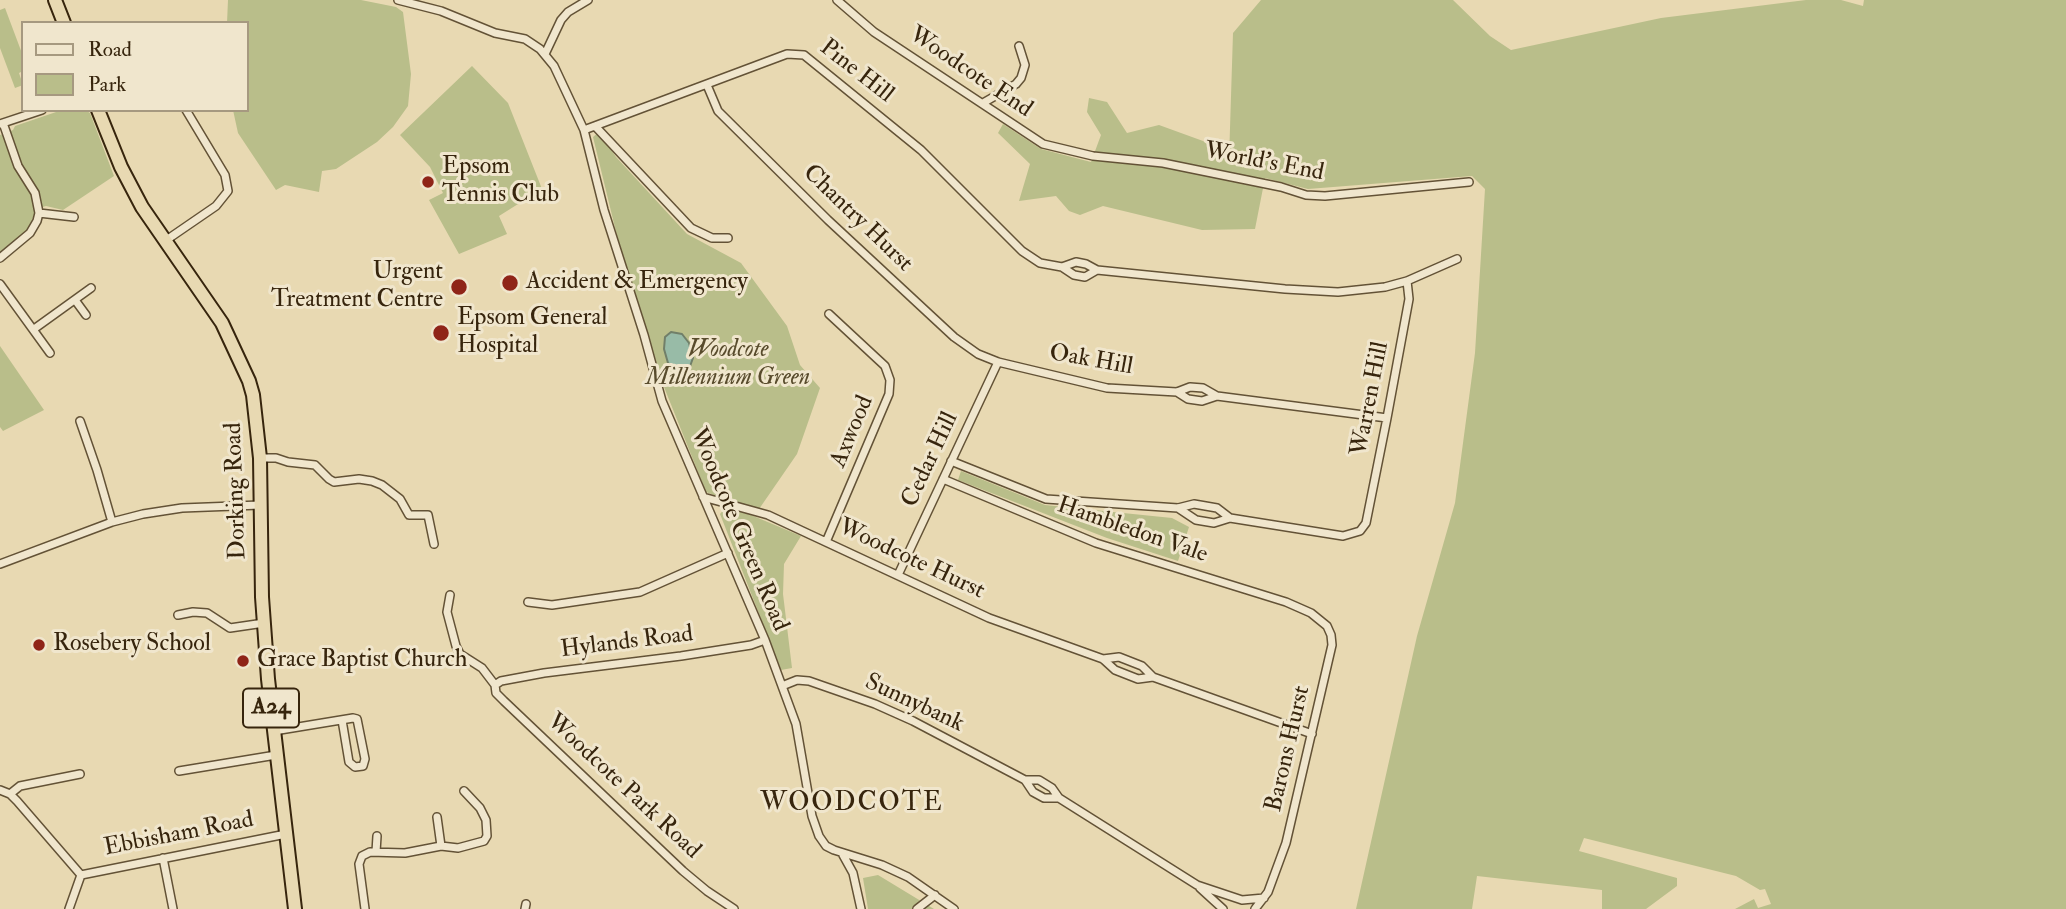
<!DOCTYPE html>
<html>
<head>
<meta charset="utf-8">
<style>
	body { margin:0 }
	#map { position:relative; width:2066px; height:909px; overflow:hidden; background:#e8d9b2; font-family:"IM FELL Double Pica",serif }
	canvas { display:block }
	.legend { position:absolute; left:21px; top:21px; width:228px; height:91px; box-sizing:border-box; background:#f0e6cd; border:2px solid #a69980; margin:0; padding:9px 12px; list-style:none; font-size:21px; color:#37250d }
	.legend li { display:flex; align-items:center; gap:14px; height:35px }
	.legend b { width:35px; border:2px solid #a69980 }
</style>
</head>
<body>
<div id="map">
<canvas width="2066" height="909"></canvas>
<ul class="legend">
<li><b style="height:9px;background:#f0e6cd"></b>Road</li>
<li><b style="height:19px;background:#b9be8a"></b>Park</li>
</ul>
</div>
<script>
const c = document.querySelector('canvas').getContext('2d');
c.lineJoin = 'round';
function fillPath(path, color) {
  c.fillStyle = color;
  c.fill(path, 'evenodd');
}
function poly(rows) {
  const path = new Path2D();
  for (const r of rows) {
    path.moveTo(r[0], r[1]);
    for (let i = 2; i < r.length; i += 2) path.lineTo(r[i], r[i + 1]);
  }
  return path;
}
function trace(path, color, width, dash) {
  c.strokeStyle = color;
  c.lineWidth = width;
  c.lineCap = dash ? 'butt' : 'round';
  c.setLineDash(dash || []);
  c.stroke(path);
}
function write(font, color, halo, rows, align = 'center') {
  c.font = font + ' "IM FELL Double Pica",serif';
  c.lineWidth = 6;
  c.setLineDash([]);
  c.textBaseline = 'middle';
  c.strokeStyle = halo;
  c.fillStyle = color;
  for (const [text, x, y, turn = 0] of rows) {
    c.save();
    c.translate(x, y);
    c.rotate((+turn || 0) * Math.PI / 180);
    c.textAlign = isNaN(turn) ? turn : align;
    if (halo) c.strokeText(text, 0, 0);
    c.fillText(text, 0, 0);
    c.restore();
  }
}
fillPath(poly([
	[228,0,361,0,396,7,403,12,411,74,408,106,393,127,377,142,336,169,322,171,319,192,285,185,276,190,238,133,233,110,247,110,247,23,227,23],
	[1261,0,1453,0,1490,36,1511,50,1661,18,1806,0,1841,0,1863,6,1864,0,2066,0,2066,909,1735,909,1754,899,1758,908,1771,904,1765,889,1760,890,1736,876,1584,838,1579,851,1677,878,1677,886,1646,909,1602,909,1602,890,1477,876,1472,909,1356,909,1417,636,1455,503,1475,353,1485,189,1472,176,1308,189,1265,178,1255,229,1202,230,1103,206,1080,215,1069,211,1056,196,1019,201,1030,164,998,133,1003,124,1041,149,1091,162,1101,135,1087,112,1089,98,1107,102,1127,133,1159,125,1203,141,1229,160,1233,33],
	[5,8,23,56,23,71,19,73,23,85,15,88,0,48,0,10],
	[472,66,508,103,542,189,499,216,507,234,459,254,429,200,443,193,430,167,400,135],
	[62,110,85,110,90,113,114,176,63,210,46,206,36,209,28,231,0,253,0,135,13,130,15,126],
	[599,132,616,157,687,234,741,263,787,326,800,365,820,388,797,454,757,512,706,492,664,387,618,240,593,137],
	[0,346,44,410,3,431,0,427],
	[961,471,1045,505,1172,518,1189,527,1178,561,1107,538,958,480],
	[726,507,751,515,801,536,784,564,783,594,792,668,781,670,720,514],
	[878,875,934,909,868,909,863,878]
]), '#b9be8a');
const water = poly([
	[671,332,682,334,689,343,693,358,689,369,678,372,668,363,664,349,665,337,671,332]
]);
fillPath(water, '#98bba7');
trace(water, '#717f69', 2);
const minor = poly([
	[398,0,441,11,495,33,525,39,540,49,554,66,584,130,604,210,644,335,662,401,765,640,796,724,812,816,819,836,826,846,834,850,882,865,908,877,954,909],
	[837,0,874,32,1043,144,1093,156,1163,163,1281,187,1306,195,1325,196,1469,182],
	[545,54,561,20,568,12,588,0],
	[707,85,718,111,828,220,954,337,978,354,998,362,1107,388,1177,392,1190,387,1203,388,1217,396,1387,418],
	[983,103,1016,84,1021,78,1025,65,1019,46],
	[0,124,42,110],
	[595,126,691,228,712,238,728,238],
	[584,130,787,54,804,55,921,150,1022,251,1040,263,1062,267,1074,275,1085,277,1097,270],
	[39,213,74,217],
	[165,241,216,206,228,191,225,175,186,110],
	[0,258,30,233,37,221,39,213,35,193,18,166,3,123],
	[1062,267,1076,262,1086,264,1097,270,1285,289,1338,292,1385,287,1407,281,1457,259],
	[0,284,50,353],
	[75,300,86,315],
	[34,329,91,288],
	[1177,392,1188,399,1202,401,1217,396],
	[80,421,97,470,112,522],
	[260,458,276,458,288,462,315,465,329,479,334,482,359,479,372,481,382,485,400,499,409,515,428,515,434,544],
	[951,461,1046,499,1178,508,1194,504,1217,508,1230,518,1343,536,1360,531,1366,523,1387,418,1409,299,1407,281],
	[943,479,1096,543,1286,602,1311,613,1327,626,1331,635,1332,645,1286,843,1268,892,1255,909],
	[703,497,768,515,989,618,1103,659,1115,670,1138,679,1153,677,1312,734],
	[1178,508,1196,520,1214,523,1230,518],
	[826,542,889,394,890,380,885,366,829,314],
	[0,564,112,522,143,514,182,508,260,505],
	[898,575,998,362],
	[450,595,447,612,456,646,460,654,482,668,495,685,496,693,504,701,683,871,707,891,734,909],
	[528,602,552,605,640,592,728,553],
	[178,615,193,612,207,613,230,628,264,623],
	[1103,659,1119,657,1142,666,1153,677],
	[495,685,501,681,544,673,681,656,751,645,765,640],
	[782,686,797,680,809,681,875,704,913,721,1025,780,1033,792,1044,798,1059,798],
	[274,731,353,718,357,719,365,759,363,766,355,767,349,762,342,720],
	[179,771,276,755],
	[1025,780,1039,780,1052,788,1059,798,1197,885,1242,900,1264,898],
	[0,790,10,794,17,801,81,875],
	[10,794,20,786,80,774],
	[437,817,441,846,458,848,484,841,487,836,486,820,480,808,464,791],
	[376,852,377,836],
	[843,855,853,873,861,909],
	[163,858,173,909],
	[81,875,286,834],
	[1200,888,1223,909],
	[69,909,81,875],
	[365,909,359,864,362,856,370,852,405,853,441,846],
	[525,909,526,904],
	[917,909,935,895]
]);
const trunk = poly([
	[55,0,64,23],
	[98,110,121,167,142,207,222,323,249,381,253,395,260,458,262,597,268,679,295,909]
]);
trace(minor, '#635236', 10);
trace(trunk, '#37250d', 16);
trace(minor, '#f0e6cd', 7);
trace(trunk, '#e8d9b2', 12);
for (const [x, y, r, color] of [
	[428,182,7,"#8f2418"],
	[510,283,9,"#8f2418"],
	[459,287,9,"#8f2418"],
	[441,333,9,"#8f2418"],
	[39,645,7,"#8f2418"],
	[243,661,7,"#8f2418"]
]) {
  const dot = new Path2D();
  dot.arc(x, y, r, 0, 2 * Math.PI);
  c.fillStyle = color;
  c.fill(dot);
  trace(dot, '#f0e6cd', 2.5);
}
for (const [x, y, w] of [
	[271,708,56]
]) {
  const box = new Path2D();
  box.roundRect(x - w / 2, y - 19.5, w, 39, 5);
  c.fillStyle = '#f0e6cd';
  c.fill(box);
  trace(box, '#37250d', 2);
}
write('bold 23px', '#37250d', null, [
	["A24",271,708]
]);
write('24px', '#37250d', '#f0e6cd', [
	["Pine Hill",856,72,38],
	["Woodcote End",970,73,34],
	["World's End",1264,163,11],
	["Chantry Hurst",857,219,44],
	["Oak Hill",1091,361,10],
	["Warren Hill",1371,399,-79],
	["Axwood",853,432,-67],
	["Cedar Hill",931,460,-65],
	["Dorking Road",237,491,-92],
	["Woodcote Green Road",738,530,67],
	["Hambledon Vale",1132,531,19],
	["Woodcote Hurst",911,560,25],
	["Hylands Road",627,643,-7],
	["Sunnybank",914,704,25],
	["Barons Hurst",1289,749,-77],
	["Woodcote Park Road",623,787,43],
	["Ebbisham Road",179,835,-11]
]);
write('24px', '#37250d', '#f0e6cd', [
	["Epsom",442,168],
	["Tennis Club",442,196],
	["Urgent",443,273,"right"],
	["Treatment Centre",443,301,"right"],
	["Accident & Emergency",526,283],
	["Epsom General",457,319],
	["Hospital",457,347],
	["Rosebery School",53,645],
	["Grace Baptist Church",257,661]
], 'left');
write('italic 24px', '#584b2c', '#f0e6cd', [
	["Woodcote",728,351],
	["Millennium Green",728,379]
]);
c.letterSpacing = '2px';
write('26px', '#37250d', '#f0e6cd', [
	["WOODCOTE",852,804]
]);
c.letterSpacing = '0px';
</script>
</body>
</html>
